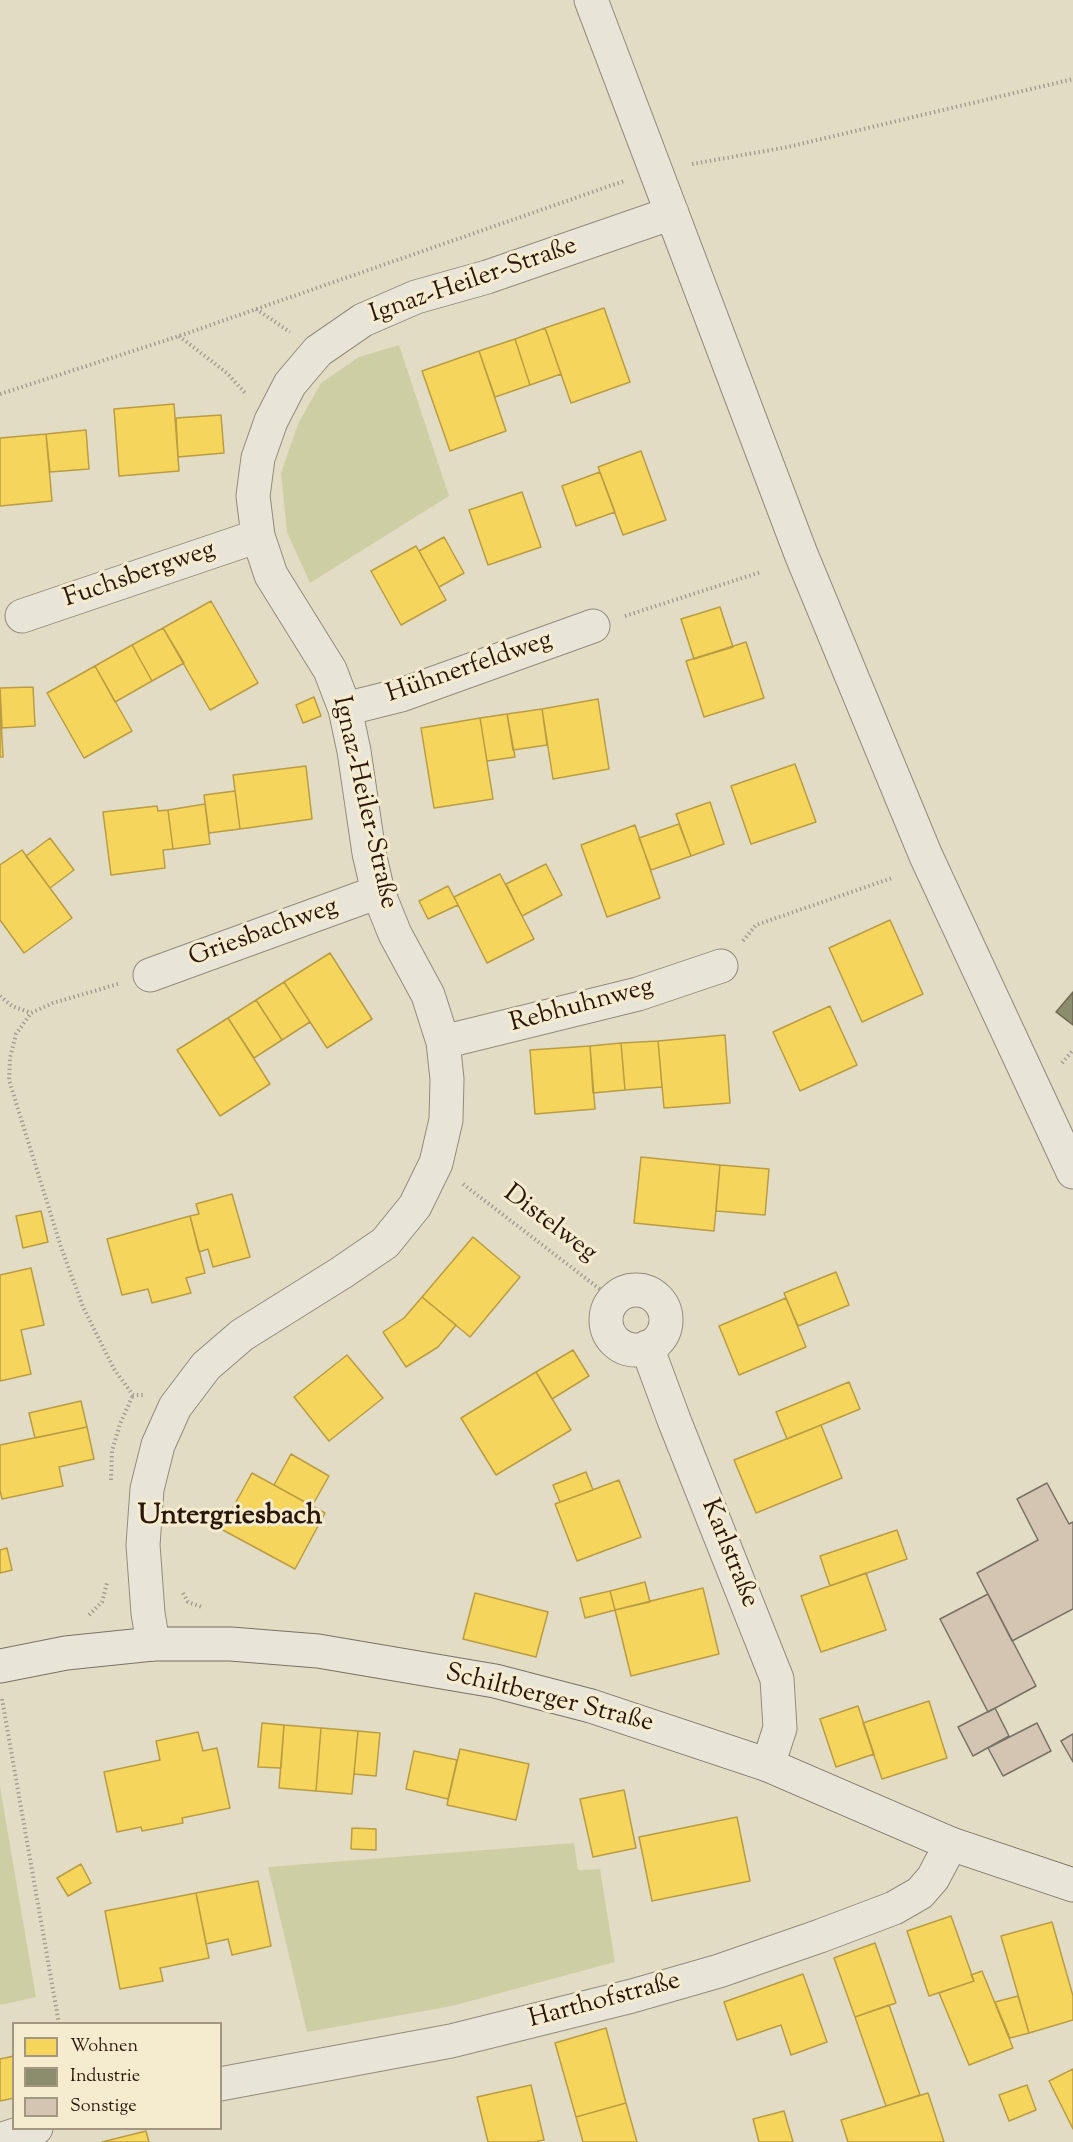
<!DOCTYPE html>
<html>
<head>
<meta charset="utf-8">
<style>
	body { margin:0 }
	#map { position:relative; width:1073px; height:2142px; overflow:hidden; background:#e3dcc4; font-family:"Sorts Mill Goudy",serif }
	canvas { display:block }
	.legend { position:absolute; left:12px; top:2022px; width:210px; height:108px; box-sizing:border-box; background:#f5ecd0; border:2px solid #a49781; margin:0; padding:8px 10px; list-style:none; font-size:18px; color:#2b170a }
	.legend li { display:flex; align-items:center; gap:12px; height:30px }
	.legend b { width:30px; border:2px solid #a49781 }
</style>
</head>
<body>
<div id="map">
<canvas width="1073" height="2142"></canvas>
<ul class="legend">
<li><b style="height:16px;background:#f6d55c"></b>Wohnen</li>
<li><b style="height:16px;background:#8c8c6e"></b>Industrie</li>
<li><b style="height:16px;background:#d3c5b2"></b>Sonstige</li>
</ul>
</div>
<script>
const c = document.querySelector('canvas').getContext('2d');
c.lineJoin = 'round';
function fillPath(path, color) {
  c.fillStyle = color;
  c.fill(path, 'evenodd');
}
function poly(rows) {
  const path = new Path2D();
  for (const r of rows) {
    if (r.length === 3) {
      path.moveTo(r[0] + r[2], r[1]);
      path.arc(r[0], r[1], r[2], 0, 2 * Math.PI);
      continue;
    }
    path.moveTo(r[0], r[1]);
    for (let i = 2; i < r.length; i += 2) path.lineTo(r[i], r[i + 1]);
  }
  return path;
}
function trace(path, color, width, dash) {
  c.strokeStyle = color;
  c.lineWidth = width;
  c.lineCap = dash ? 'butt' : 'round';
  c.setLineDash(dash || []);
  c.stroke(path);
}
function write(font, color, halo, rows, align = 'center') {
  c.font = font + ' "Sorts Mill Goudy",serif';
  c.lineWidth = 6;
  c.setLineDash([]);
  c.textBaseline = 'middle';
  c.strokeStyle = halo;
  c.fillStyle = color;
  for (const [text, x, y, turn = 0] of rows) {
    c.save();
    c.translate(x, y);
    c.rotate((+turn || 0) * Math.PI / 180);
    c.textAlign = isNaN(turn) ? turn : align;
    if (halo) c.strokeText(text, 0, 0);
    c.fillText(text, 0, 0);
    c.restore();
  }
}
fillPath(poly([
	[399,345,449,496,310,583,287,532,281,473,298,424,321,383,359,357],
	[0,1787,36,1997,0,2005],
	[574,1843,578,1870,600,1869,615,1962,452,2006,307,2032,268,1867]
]), '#cecea5');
const homes = poly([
	[604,308,630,382,571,403,545,328,604,308],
	[545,328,561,374,530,385,515,339,545,328],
	[515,339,530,385,495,397,479,351,515,339],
	[479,351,506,431,450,451,422,371,479,351],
	[174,404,179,471,119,476,114,409,174,404],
	[221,415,224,453,178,457,176,418,221,415],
	[86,430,89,469,50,472,46,434,86,430],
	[46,434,52,501,0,506,0,438,46,434],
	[641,451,666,520,623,535,598,467,641,451],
	[600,472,615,512,576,526,562,486,600,472],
	[522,492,541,547,488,565,469,510,522,492],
	[444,537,464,573,439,587,419,551,444,537],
	[416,546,446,600,401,625,371,571,416,546],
	[211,601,258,683,210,710,163,628,211,601],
	[720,607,733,647,694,659,681,619,720,607],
	[163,628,184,663,152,681,132,645,163,628],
	[746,642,764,698,704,717,686,661,746,642],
	[132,645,152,681,115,702,95,666,132,645],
	[95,666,132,731,84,758,47,693,95,666],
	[33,687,35,726,2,728,0,688,33,687],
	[314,697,321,716,303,723,296,705,314,697],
	[0,699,3,757,0,757,0,699],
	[598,699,609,769,553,779,542,709,598,699],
	[542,709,547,745,513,750,507,714,542,709],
	[507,714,515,757,487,761,480,718,507,714],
	[480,718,493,799,434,808,421,728,480,718],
	[795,764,816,822,751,844,731,786,795,764],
	[306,766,312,819,240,829,233,775,306,766],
	[235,791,240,829,209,833,204,795,235,791],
	[710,802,724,844,691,856,676,814,710,802],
	[205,804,210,844,173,849,168,810,205,804],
	[157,806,158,811,168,810,173,849,163,850,165,868,111,875,103,812,157,806],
	[679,824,691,856,651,870,639,838,679,824],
	[635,825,660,898,607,917,581,845,635,825],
	[50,838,74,870,50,888,26,856,50,838],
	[22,850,72,918,24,953,0,920,0,865,22,850],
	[546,864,562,895,522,916,506,884,546,864],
	[500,874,534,939,487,963,454,897,500,874],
	[448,886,458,905,428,919,419,901,448,886],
	[890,920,923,994,862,1022,829,948,890,920],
	[330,953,372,1019,327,1048,284,982,330,953],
	[284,982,310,1022,282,1040,256,1000,284,982],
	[256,1000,282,1040,254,1058,228,1018,256,1000],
	[830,1006,857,1065,800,1091,773,1032,830,1006],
	[228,1018,270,1084,220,1116,177,1050,228,1018],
	[725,1035,730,1103,664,1108,658,1041,725,1035],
	[658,1041,662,1087,625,1090,621,1043,658,1041],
	[621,1043,625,1090,593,1093,590,1046,621,1043],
	[590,1046,595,1109,535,1114,530,1050,590,1046],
	[641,1157,720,1165,714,1231,634,1223,641,1157],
	[720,1165,769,1169,765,1215,716,1211,720,1165],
	[232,1194,250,1257,213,1267,208,1249,199,1252,190,1216,199,1214,196,1204,232,1194],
	[41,1211,48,1242,23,1248,16,1216,41,1211],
	[190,1216,205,1273,186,1278,191,1293,152,1303,148,1289,122,1295,107,1239,190,1216],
	[473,1237,520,1277,470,1337,422,1297,473,1237],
	[31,1268,44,1325,21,1330,31,1374,0,1381,0,1275,31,1268],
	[836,1272,849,1305,798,1326,784,1293,836,1272],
	[422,1297,456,1325,438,1347,406,1367,383,1332,404,1318,422,1297],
	[786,1298,806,1347,739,1375,719,1326,786,1298],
	[573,1350,589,1376,552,1399,536,1372,573,1350],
	[347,1355,383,1398,329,1441,294,1397,347,1355],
	[536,1372,571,1430,496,1475,461,1418,536,1372],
	[849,1382,860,1409,787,1439,776,1412,849,1382],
	[81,1401,87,1427,35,1438,29,1413,81,1401],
	[821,1425,842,1478,756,1513,734,1460,821,1425],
	[87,1427,94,1459,59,1467,63,1486,2,1499,0,1490,0,1445,87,1427],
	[291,1454,329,1476,312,1506,274,1485,291,1454],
	[586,1472,593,1490,560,1502,553,1485,586,1472],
	[252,1473,325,1513,295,1569,221,1529,252,1473],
	[619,1480,641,1537,577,1561,555,1504,619,1480],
	[897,1530,907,1559,830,1586,820,1556,897,1530],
	[7,1548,12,1570,0,1573,0,1550,7,1548],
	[866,1573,886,1630,821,1652,801,1596,866,1573],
	[645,1582,650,1602,615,1610,610,1591,645,1582],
	[703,1588,719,1654,631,1676,615,1610,703,1588],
	[610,1591,615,1610,585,1618,580,1598,610,1591],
	[475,1593,548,1612,536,1657,463,1639,475,1593],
	[929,1701,947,1758,882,1779,863,1723,929,1701],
	[858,1706,874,1754,836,1767,820,1719,858,1706],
	[262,1723,284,1725,281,1768,258,1767,262,1723],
	[284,1725,321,1728,316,1791,279,1788,284,1725],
	[321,1728,358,1731,352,1794,316,1791,321,1728],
	[358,1731,380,1733,376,1776,354,1774,358,1731],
	[198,1732,203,1751,217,1748,230,1808,182,1818,183,1823,142,1831,141,1827,117,1832,104,1772,160,1760,156,1741,198,1732],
	[460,1749,529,1764,516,1820,447,1805,460,1749],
	[414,1751,457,1760,448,1799,406,1789,414,1751],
	[624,1790,636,1848,593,1857,580,1799,624,1790],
	[737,1817,750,1881,652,1901,639,1837,737,1817],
	[352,1828,376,1829,376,1850,351,1849,352,1828],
	[81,1864,91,1883,68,1896,57,1878,81,1864],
	[258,1881,271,1946,232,1955,228,1939,206,1944,196,1893,258,1881],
	[196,1893,209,1958,160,1968,163,1981,120,1989,105,1911,196,1893],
	[951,1916,974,1981,929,1996,907,1931,951,1916],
	[1052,1922,1073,1996,1073,2020,1029,2033,1001,1936,1052,1922],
	[875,1943,896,2003,855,2017,834,1958,875,1943],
	[982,1971,1013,2048,969,2065,939,1993,974,1981,971,1975,982,1971],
	[803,1974,827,2042,791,2055,781,2025,737,2040,724,2002,803,1974],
	[1018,1996,1029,2033,1010,2038,995,2002,1018,1996],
	[889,2005,920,2095,886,2106,855,2017,889,2005],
	[606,2028,626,2103,576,2117,555,2043,606,2028],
	[14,2056,14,2098,0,2101,0,2059,14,2056],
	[1073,2069,1073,2129,1049,2081,1073,2069],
	[531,2085,544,2140,534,2142,488,2142,477,2097,531,2085],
	[1027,2085,1036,2110,1009,2121,999,2095,1027,2085],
	[928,2093,944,2142,848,2142,841,2120,928,2093],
	[626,2103,637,2142,583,2142,576,2117,626,2103],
	[784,2111,793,2142,759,2142,753,2119,784,2111],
	[146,2131,149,2142,102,2142,146,2131]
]);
fillPath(homes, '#f6d55c');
trace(homes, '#b99c43', 1.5);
const industry = poly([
	[1073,992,1073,1025,1056,1012,1073,992]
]);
fillPath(industry, '#8c8c6e');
trace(industry, '#6f6950', 1.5);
const building = poly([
	[1047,1483,1069,1524,1073,1522,1073,1609,1012,1641,977,1573,1038,1540,1017,1499,1047,1483],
	[988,1594,1036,1686,988,1712,940,1619,988,1594],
	[995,1708,1009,1736,973,1756,958,1727,995,1708],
	[1037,1723,1051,1751,1003,1776,988,1748,1037,1723],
	[1073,1734,1073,1762,1061,1741,1073,1734]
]);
fillPath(building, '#d3c5b2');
trace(building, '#787164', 1.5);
const street = poly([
	[591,0,801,554,926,856,1073,1172],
	[22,616,258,536],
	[345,709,401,695,593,626],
	[150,975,378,892],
	[443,1042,638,994,721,966],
	[636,1320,30],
	[647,1347,674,1420,777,1679,780,1728,768,1765],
	[153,1644,148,1613,143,1545,147,1489,158,1445,175,1407,206,1366,242,1335,341,1273,385,1243,415,1206,436,1163,446,1120,447,1079,443,1042,428,995,395,934,378,892,369,853,354,751,345,709,330,670,271,575,258,536,253,496,258,458,271,421,290,384,318,351,363,320,416,297,487,277,672,213],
	[220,2084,451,2041,632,1996,719,1971,820,1936,894,1908,920,1893,933,1878,951,1844],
	[0,2140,36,2128]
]);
const secondary = poly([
	[0,1666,66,1653,153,1644,231,1644,318,1651,495,1681,591,1706,768,1765,951,1844,1073,1885]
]);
trace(street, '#928b7c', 35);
trace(secondary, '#787164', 35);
trace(poly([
	[692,164,788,147,1073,79],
	[256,309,290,332],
	[179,336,227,373,246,394],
	[0,394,179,336,624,181],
	[625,616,761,572],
	[743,941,756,925,892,878],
	[118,984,53,1003,31,1013,16,1034,10,1058,9,1080,61,1247,83,1307,114,1369,133,1395,143,1395],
	[0,996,12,1006,31,1013],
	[1062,1063,1073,1050],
	[463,1184,614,1300],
	[111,1480,112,1451,120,1424,133,1395],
	[183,1593,188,1602,202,1607],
	[89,1615,102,1602,107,1583],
	[2,1699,59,2024]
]), '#a49f94', 4, [1.5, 3]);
trace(street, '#e8e4d8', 33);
trace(secondary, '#e8e4d8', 33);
write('26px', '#2b170a', '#f5ecd0', [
	["Ignaz-Heiler-Straße",474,282,-19],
	["Fuchsbergweg",140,576,-19],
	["Hühnerfeldweg",470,669,-19],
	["Ignaz-Heiler-Straße",363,803,77],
	["Griesbachweg",264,934,-20],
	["Rebhuhnweg",582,1007,-15],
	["Distelweg",549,1225,37],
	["Karlstraße",728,1554,68],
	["Schiltberger Straße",549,1700,14],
	["Harthofstraße",605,2002,-15]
]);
write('bold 28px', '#2b170a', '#f5ecd0', [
	["Untergriesbach",230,1518]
]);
</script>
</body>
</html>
